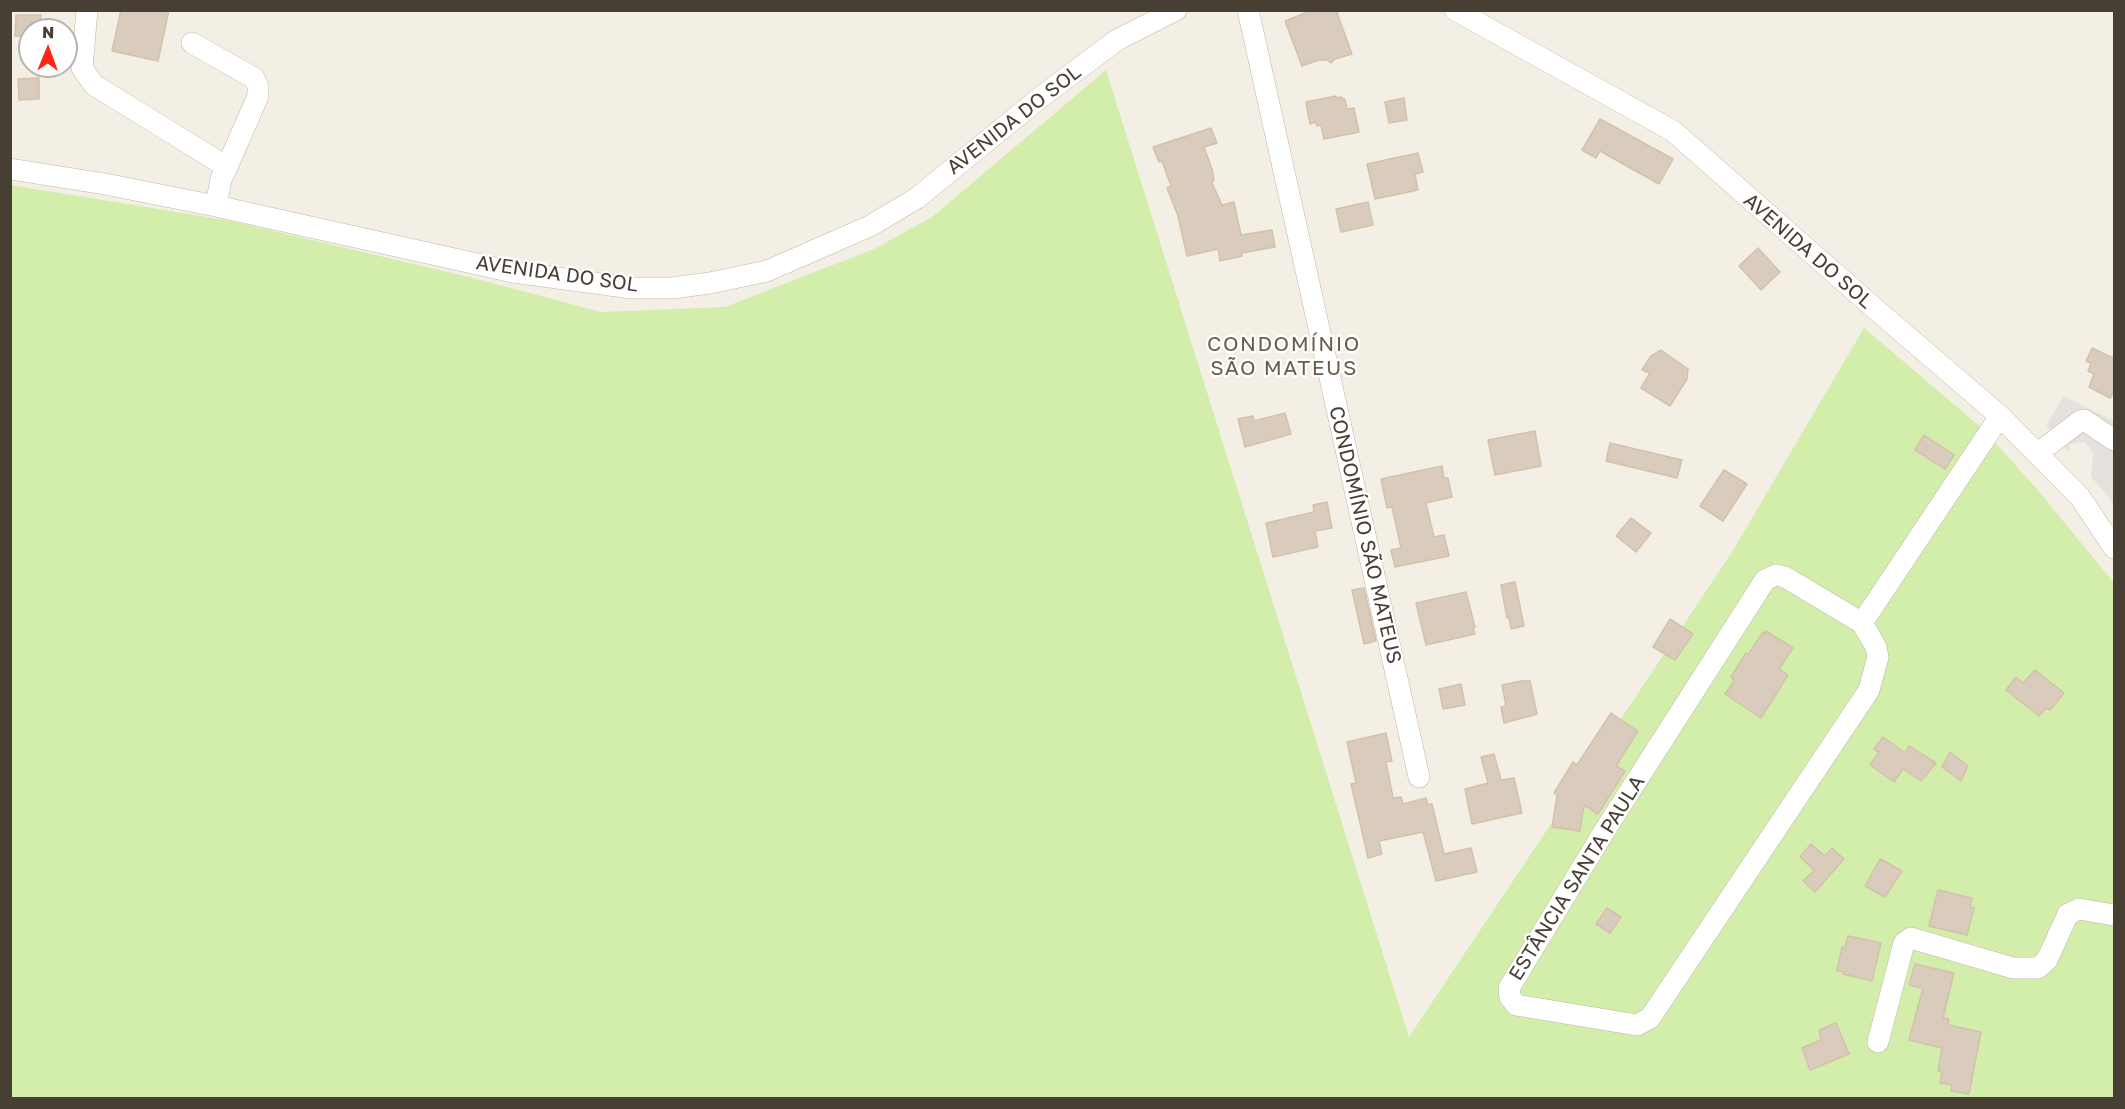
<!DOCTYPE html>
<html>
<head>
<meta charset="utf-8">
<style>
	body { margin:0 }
	#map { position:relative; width:2125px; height:1109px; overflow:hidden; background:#f4efe5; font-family:"Golos Text",sans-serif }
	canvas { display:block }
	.frame { position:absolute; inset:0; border:12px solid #483f34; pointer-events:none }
	.north { position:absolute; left:18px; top:18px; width:60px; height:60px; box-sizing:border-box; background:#fff; border:2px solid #b6b2ae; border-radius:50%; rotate:1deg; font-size:16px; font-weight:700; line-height:24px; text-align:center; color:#483f34 }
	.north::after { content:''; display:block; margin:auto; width:21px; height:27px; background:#ff2512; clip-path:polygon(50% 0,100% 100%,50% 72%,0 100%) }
</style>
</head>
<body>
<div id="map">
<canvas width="2125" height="1109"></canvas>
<div class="frame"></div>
<div class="north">N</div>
</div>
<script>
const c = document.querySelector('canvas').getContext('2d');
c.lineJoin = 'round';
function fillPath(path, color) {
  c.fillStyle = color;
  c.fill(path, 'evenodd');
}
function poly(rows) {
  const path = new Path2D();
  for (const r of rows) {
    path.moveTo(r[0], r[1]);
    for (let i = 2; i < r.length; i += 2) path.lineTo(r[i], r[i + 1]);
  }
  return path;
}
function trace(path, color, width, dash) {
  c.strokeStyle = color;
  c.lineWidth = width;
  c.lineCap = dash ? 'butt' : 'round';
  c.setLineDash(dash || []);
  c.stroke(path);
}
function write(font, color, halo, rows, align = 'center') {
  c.font = font + ' "Golos Text",sans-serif';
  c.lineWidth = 4.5;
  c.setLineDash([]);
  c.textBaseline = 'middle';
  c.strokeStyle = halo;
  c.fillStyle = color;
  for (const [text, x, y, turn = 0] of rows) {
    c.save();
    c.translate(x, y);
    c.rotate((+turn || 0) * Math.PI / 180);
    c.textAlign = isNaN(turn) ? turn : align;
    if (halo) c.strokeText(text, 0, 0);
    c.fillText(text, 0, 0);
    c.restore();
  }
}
fillPath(poly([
	[1106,70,1409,1037,1732,552,1864,328,1983,429,2036,488,2114,583,2114,1098,11,1098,11,185,231,221,469,277,601,312,725,307,874,249,932,217]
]), '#d3edaa');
fillPath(poly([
	[2064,396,2114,421,2114,506,2109,497,2091,477,2093,453,2084,442,2070,444,2068,452,2046,425]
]), '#e5e2de');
const building = poly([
	[121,10,169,10,158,61,112,51,121,10],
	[1313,10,1336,10,1352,54,1335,59,1331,63,1327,60,1319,60,1302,66,1285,21,1313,10],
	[16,15,41,15,40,30,30,30,30,36,15,36,16,15],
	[39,78,39,99,19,100,18,79,39,78],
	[1336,96,1336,98,1342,97,1343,99,1345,99,1347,109,1354,108,1359,132,1324,139,1321,125,1317,126,1316,122,1310,124,1306,102,1336,96],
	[1404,98,1407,120,1389,123,1385,102,1404,98],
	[1600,119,1673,159,1659,184,1600,151,1596,158,1582,150,1600,119],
	[1211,128,1217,143,1204,147,1212,169,1214,180,1212,183,1222,205,1234,202,1241,235,1272,230,1275,247,1242,253,1242,256,1220,261,1218,249,1187,256,1178,216,1167,188,1171,186,1162,161,1159,162,1153,147,1211,128],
	[1418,153,1423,172,1415,174,1418,190,1375,199,1367,164,1418,153],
	[1368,202,1373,225,1341,232,1336,209,1368,202],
	[1758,248,1780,272,1761,290,1739,266,1758,248],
	[2092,348,2115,359,2115,390,2110,398,2089,387,2094,374,2088,371,2091,363,2086,361,2092,348],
	[1661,350,1688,369,1687,379,1670,406,1641,388,1650,373,1642,370,1651,356,1661,350],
	[1285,413,1291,434,1245,447,1238,419,1253,416,1254,421,1285,413],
	[1535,431,1541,466,1495,475,1488,440,1535,431],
	[1924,435,1954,455,1945,469,1915,450,1924,435],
	[1610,443,1682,460,1677,478,1606,461,1610,443],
	[1442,466,1444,478,1448,478,1452,497,1426,503,1434,537,1444,535,1449,556,1395,567,1391,550,1401,548,1392,507,1387,508,1381,479,1442,466],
	[1724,470,1747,484,1723,521,1700,506,1724,470],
	[1327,502,1332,528,1315,531,1318,547,1273,557,1266,523,1314,512,1313,505,1327,502],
	[1631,518,1651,533,1636,552,1616,536,1631,518],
	[1515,582,1524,626,1511,629,1509,617,1507,618,1501,585,1515,582],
	[1364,588,1376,641,1364,644,1352,590,1364,588],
	[1466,592,1475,627,1473,627,1475,634,1426,645,1416,603,1466,592],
	[1670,619,1693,634,1675,660,1653,647,1670,619],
	[1766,631,1793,648,1779,669,1788,675,1761,718,1725,694,1734,681,1731,677,1746,653,1748,655,1763,632,1765,634,1766,631],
	[2035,670,2064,693,2050,710,2046,708,2039,716,2006,690,2016,677,2023,683,2035,670],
	[1521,681,1530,681,1537,714,1504,723,1501,707,1506,706,1502,685,1521,681],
	[1461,684,1465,705,1443,709,1439,689,1461,684],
	[1611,713,1638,731,1616,766,1625,771,1598,814,1584,805,1580,831,1552,827,1557,795,1554,793,1573,762,1577,765,1611,713],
	[1386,733,1392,761,1386,762,1393,798,1401,797,1403,804,1426,798,1428,805,1432,804,1444,854,1471,848,1477,872,1436,881,1423,832,1379,841,1382,854,1368,858,1351,784,1356,783,1347,742,1386,733],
	[1883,737,1905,753,1909,746,1936,763,1921,781,1903,769,1894,782,1870,765,1879,752,1874,749,1883,737],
	[1950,752,1968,766,1961,781,1942,767,1950,752],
	[1494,754,1501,780,1514,778,1522,813,1472,824,1465,789,1488,783,1481,757,1494,754],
	[1811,844,1825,856,1832,848,1844,859,1815,892,1803,881,1814,870,1800,857,1811,844],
	[1880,859,1902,871,1885,897,1865,886,1880,859],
	[1938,890,1972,898,1970,907,1974,908,1967,935,1929,926,1938,890],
	[1607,908,1621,917,1610,933,1596,924,1607,908],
	[1848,936,1881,943,1872,981,1843,974,1843,972,1837,970,1842,947,1845,948,1848,936],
	[1915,964,1954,973,1943,1018,1949,1019,1948,1025,1981,1032,1969,1094,1951,1091,1952,1085,1940,1083,1942,1072,1938,1071,1942,1048,1909,1040,1923,988,1909,985,1915,964],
	[1836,1023,1849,1054,1810,1070,1802,1048,1821,1040,1819,1030,1836,1023]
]);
fillPath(building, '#daccbd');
trace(building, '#d3c1ac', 1.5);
const minor = poly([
	[87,10,82,68,94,85,227,167,221,179,216,206],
	[1248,10,1419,777],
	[1455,10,1673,131,1873,307,2000,416,2080,497,2114,548],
	[192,43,254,78,258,86,258,96,227,167],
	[10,169,105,184,216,206,513,272,632,288,672,288,710,283,767,271,870,226,917,198,1041,97,1117,40,1176,10],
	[2038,453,2080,421,2084,420,2114,440],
	[1776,575,1785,577,1862,623,1876,647,1878,657,1869,690,1650,1018,1637,1025,1516,1005,1510,997,1509,988,1605,830,1765,580,1776,575],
	[1862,623,2000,416],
	[1878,1042,1904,943,1911,938,2013,968,2038,968,2047,960,2068,914,2079,909,2114,915]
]);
trace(minor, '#c1b6a7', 22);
trace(minor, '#fff', 21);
write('20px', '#483f34', '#fff', [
	["AVENIDA DO SOL",1014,120,-38],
	["AVENIDA DO SOL",1808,251,41],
	["AVENIDA DO SOL",557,274,8],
	["CONDOMÍNIO SÃO MATEUS",1365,535,77],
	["ESTÂNCIA SANTA PAULA",1577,878,-58]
]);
c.letterSpacing = '1.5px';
write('21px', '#6c5c4a', '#fff', [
	["CONDOMÍNIO",1284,344],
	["SÃO MATEUS",1284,368]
]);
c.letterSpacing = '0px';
</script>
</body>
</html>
